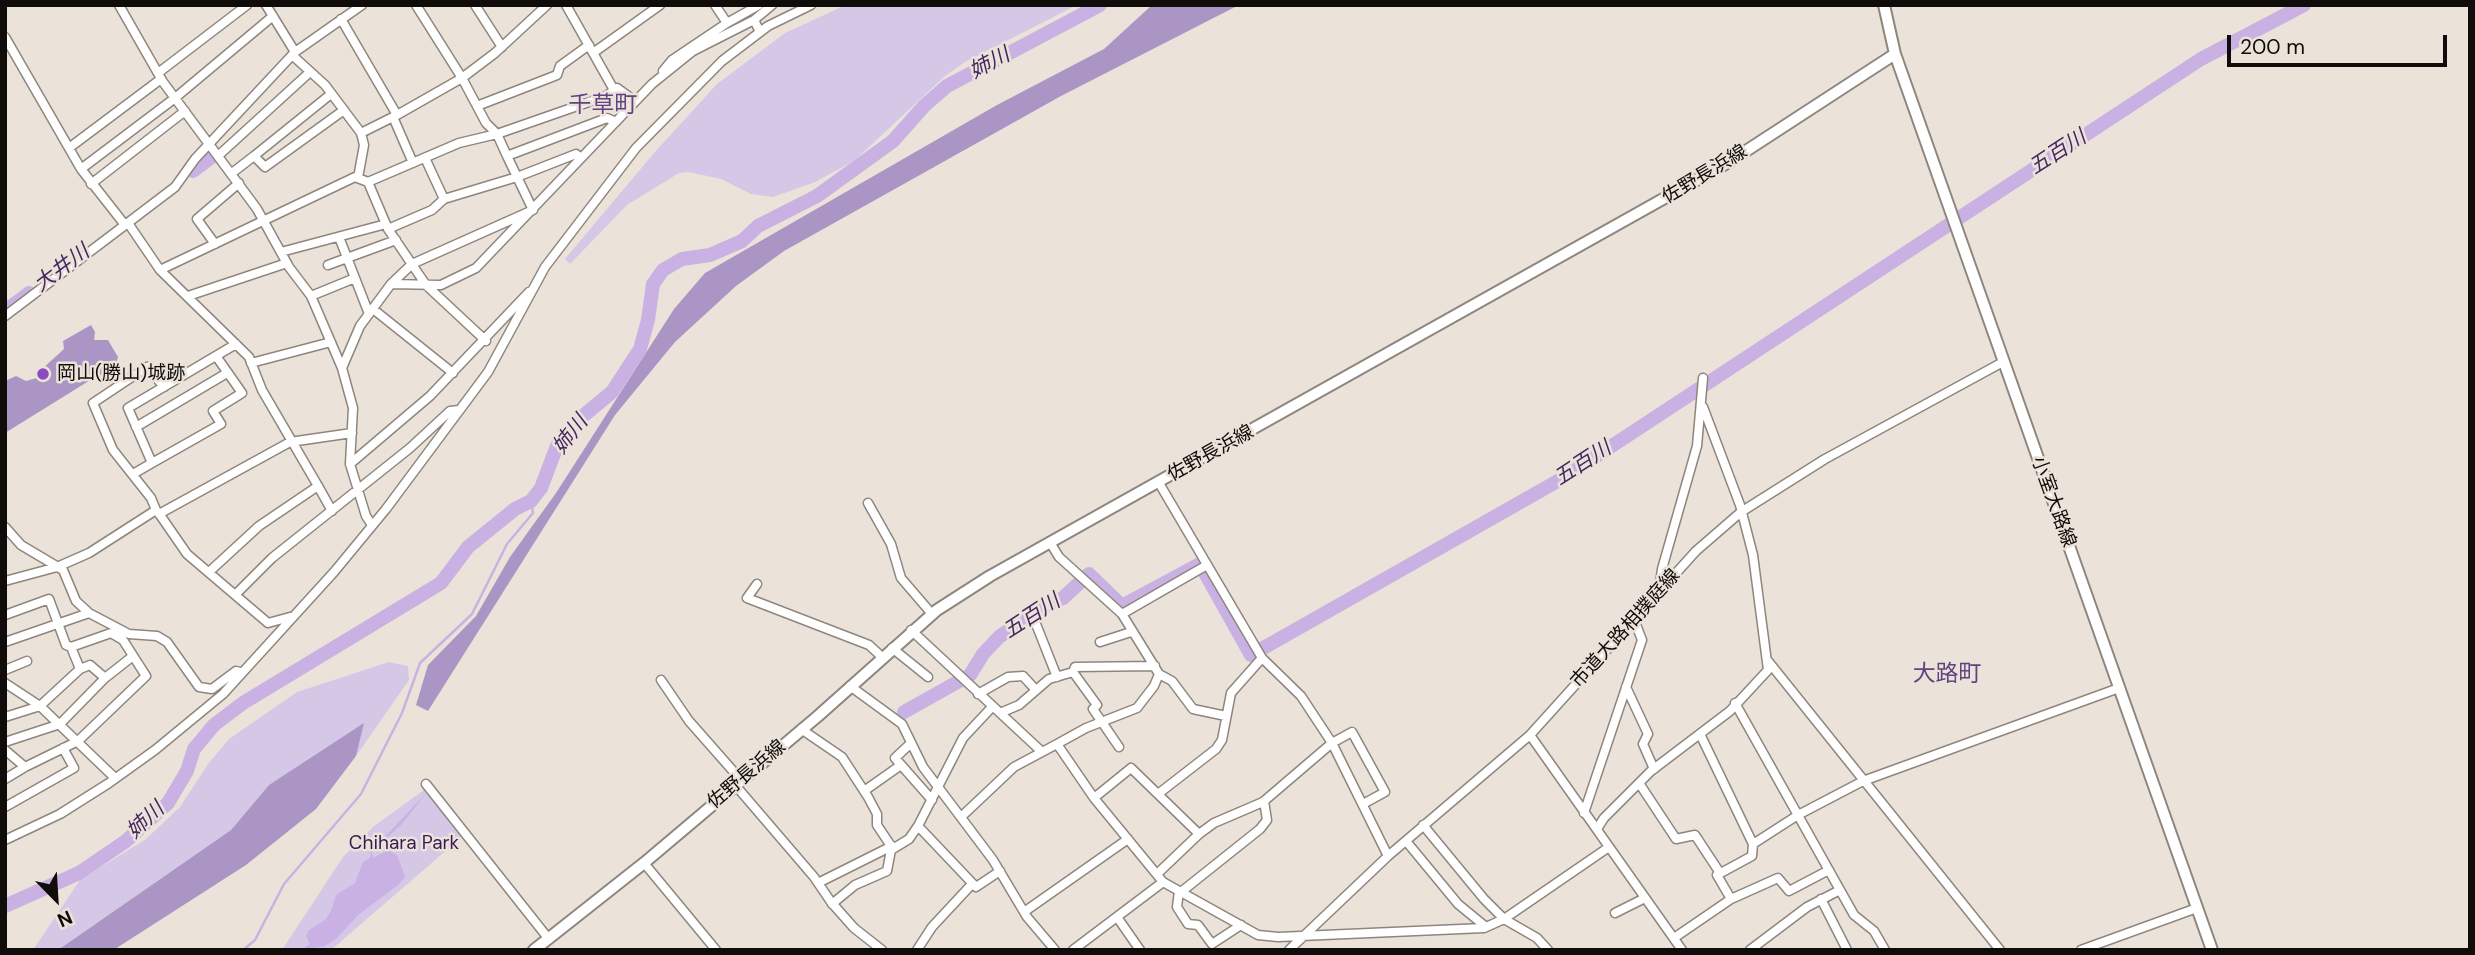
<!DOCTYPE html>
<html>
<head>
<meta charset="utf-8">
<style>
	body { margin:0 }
	#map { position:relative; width:2475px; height:955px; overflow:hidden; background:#ebe3d9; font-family:"DM Sans",sans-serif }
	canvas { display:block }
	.frame { position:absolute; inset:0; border:7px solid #0f0c09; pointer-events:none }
	.north { position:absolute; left:21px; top:864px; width:70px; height:70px; -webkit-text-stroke:5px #ebe3d9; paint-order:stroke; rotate:156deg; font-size:19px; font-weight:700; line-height:28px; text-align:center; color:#0f0c09 }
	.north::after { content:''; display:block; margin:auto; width:24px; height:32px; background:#0f0c09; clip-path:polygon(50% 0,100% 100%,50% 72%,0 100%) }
	.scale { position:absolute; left:2227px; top:35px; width:220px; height:32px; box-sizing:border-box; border:4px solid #0f0c09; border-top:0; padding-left:9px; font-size:21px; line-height:24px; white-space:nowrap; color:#0f0c09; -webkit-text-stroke:5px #ebe3d9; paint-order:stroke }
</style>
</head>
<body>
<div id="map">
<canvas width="2475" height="955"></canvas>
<div class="frame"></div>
<div class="north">N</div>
<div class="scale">200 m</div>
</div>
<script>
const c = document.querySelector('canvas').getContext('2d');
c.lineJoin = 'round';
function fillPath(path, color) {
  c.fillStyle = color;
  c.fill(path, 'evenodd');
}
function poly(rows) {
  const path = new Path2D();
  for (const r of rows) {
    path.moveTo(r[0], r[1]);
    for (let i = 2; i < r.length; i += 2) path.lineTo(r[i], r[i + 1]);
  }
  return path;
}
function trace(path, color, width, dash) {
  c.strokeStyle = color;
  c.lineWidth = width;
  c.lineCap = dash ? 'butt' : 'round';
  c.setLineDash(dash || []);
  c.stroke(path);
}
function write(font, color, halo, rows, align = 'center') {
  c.font = font + ' "DM Sans","Noto Sans JP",sans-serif';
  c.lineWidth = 5;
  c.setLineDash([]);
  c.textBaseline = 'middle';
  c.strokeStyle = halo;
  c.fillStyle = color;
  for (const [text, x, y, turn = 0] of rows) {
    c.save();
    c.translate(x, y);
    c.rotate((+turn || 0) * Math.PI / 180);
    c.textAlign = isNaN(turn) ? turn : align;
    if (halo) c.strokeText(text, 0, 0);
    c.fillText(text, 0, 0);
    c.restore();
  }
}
fillPath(poly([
	[846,5,1077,5,965,62,945,76,854,161,815,182,773,197,751,194,721,179,689,172,679,173,627,205,570,264,565,259,654,153,717,84,785,33],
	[389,662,408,666,409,680,356,756,363,725,269,785,231,830,58,950,33,950,80,880,146,839,180,807,208,764,229,739,297,692],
	[425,789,464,835,331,950,282,950,343,857,373,827]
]), '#d5c7e6');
fillPath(poly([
	[1152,5,1239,5,1061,96,784,251,736,286,675,342,615,415,428,711,416,705,428,665,476,616,510,557,556,493,674,309,705,273,997,105,1104,49],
	[91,325,95,332,94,340,108,340,118,357,116,364,110,371,92,379,5,433,5,381,16,376,26,381,40,377,42,369,64,349,63,341],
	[364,723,356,756,316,809,246,865,115,949,58,950,231,830,269,785]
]), '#ab95c4');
fillPath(poly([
	[426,793,402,824,372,851,373,858,388,850,397,855,405,877,398,885,358,915,337,938,325,946,301,950,310,944,306,936,309,930,325,920,331,911,336,895,355,883,363,862,370,858,372,843,384,838]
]), '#c9b2e3');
trace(poly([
	[243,950,255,940,284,884,361,794,402,713,420,663,472,614,507,544,533,513,531,501]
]), '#c9b2e3', 2.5);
trace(poly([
	[193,171,213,156],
	[5,311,29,293],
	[904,712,970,675,983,654,999,637,1039,609,1063,598,1089,574,1122,606,1200,564,1251,655,1563,478,2201,59,2304,5],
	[5,906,79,873,126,841,168,803,187,771,194,749,214,725,243,703,441,583,468,547,515,509,531,501,541,488,557,446,577,421,612,392,640,349,648,320,653,284,663,270,682,259,710,255,742,241,758,226,817,196,893,141,924,106,947,86,1100,5]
]), '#c9b2e3', 14);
const minor = poly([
	[119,5,163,82,257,209,289,267,311,296,342,368,353,408,350,464],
	[266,5,295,52],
	[475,5,502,47],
	[566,5,614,90],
	[341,19,397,115,361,133,364,145,358,178],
	[754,20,772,5],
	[727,23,759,5],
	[5,37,81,169,125,225,5,316],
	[593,53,660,5],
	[292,55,325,85,361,133],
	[663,71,672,60,727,23,715,5],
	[158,73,247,5],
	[331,94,254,156,265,167,344,110],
	[477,106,557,75,560,66,589,45],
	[397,115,462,78,416,5],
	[393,117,413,163],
	[497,134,486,123,462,78,495,53,547,5],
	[69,148,161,79],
	[219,155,310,72],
	[507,156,497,134,606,96,617,88,635,101],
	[425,158,444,199],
	[81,169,175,98,273,16],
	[232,173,254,156],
	[91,184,185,111],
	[128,223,160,270,249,357,262,390,318,486],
	[125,225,175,187,195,159,295,52,362,5],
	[388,229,368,182,459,143,497,134],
	[339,237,369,314],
	[215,244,197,219,239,183],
	[281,252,386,224],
	[328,265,396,240],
	[160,270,355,177,368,182],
	[391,284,412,264,533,210,507,156,607,118,616,122],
	[188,296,287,263],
	[311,296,355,278],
	[373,309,453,373],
	[486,341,426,285,388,229,432,210,444,199,517,177,576,154,581,158],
	[251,363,331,342],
	[342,368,360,326,391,284,441,285,476,268,652,84,693,51,754,20,760,32],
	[136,427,227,373],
	[152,463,221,424,213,411,242,393,216,356],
	[133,474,152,463,128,408,236,344],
	[1159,483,1262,658,1301,696,1332,743,1388,856],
	[868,503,891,544,901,578,932,614],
	[158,512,187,554,268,623,290,617],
	[159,514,290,442,352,433],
	[372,525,366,516,350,464,430,396,529,292],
	[5,527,21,545,63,570,76,601,89,613,129,634,157,636,167,642,199,687,212,689,236,671,240,672],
	[1051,544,1059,557,1122,614,1159,674,1154,686,1137,708,1086,728,1057,744],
	[209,572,259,526,318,486,332,511],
	[5,581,57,567,89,553,156,510,151,498,113,450,93,403,147,367,164,387],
	[757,584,747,598,869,645,882,657],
	[1659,590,1662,569,1697,446,1703,378],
	[236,594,272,558,410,448,450,411,459,410],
	[1122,614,1207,565],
	[5,615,49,599,66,645,71,647],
	[1034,619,1057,677],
	[911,630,1041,751],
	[5,642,89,613],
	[1100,642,1131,632],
	[892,648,928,677],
	[1768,661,2000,950],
	[5,670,27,661],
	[1073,672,1097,705,1093,709,1119,747],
	[1159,674,1172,681,1193,709,1226,716],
	[661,680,689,721,741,780],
	[5,683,40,706,115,778],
	[850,686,902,724,923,767,993,860,1027,917,1055,950],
	[1626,687,1648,734,1643,744,1654,769],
	[978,694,1008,677,1023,676,1035,689],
	[1735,703,1854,915,1874,931,1885,950],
	[1000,713,1019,705,1049,679,1073,672,1075,667,1155,666],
	[5,717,40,706,80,669],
	[801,729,842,757,868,797,877,814,877,825,893,849],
	[1530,735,1682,950],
	[5,742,60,724,105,678],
	[910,744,895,758,932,800],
	[5,750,25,767,78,741,146,676,123,640,111,633,71,647,80,669,90,665,105,678,133,656],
	[5,779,25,767],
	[1639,783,1676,839,1695,835,1720,873],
	[426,784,548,938],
	[736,786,814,877,831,902,854,928,882,950],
	[864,791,901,765],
	[1158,794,1216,749,1222,740,1231,693,1262,658],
	[1094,798,1131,768,1199,834],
	[5,807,74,768,63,748],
	[1584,813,1642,640,1635,622],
	[961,817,1014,767,1057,744,1094,798,1163,882,1258,935,1278,937,1484,928,1504,919,1609,847],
	[1423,825,1484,899,1504,919,1537,938,1548,950],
	[918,826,976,887,1000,871],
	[1597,829,1604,818,1651,771,1730,711,1768,670,1753,555,1740,505,1703,407],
	[5,840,60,814,109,783,155,750,223,694,334,572,386,509,488,372,545,267,636,148,722,61,768,26,811,5],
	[1406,841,1458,904,1486,927],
	[1753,844,1798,815,1863,781,2119,688],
	[644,863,716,950],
	[1157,874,1199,834,1214,823,1263,802,1332,743,1352,732,1385,792,1363,804],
	[818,883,892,846],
	[1179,891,1177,907,1188,924,1198,925,1212,944,1241,925],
	[1181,892,1260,829,1267,820,1264,801],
	[1731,899,1778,878,1789,891,1829,870],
	[1821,899,1847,950],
	[832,904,855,885,887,871,891,850,909,839,918,826,963,738,992,707],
	[1024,912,1128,839],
	[1615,913,1645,898],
	[1117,917,1140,950],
	[1674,938,1731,899,1717,875,1752,856,1753,844,1700,734],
	[917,950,932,927,972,884],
	[1073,950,1163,882],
	[1289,950,1388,856,1530,735,1696,551,1741,512,1825,459,2003,362],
	[1750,950,1807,907,1840,890],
	[2081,950,2197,908]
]);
const major = poly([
	[1895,54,2212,950],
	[534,950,644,863,818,716,937,610,990,576,1729,162,1895,54,1884,5]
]);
trace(minor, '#8e867e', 11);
trace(major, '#8e867e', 14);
trace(minor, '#fff', 8);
trace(major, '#fff', 10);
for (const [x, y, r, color] of [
	[43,374,7,"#8a4bc0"]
]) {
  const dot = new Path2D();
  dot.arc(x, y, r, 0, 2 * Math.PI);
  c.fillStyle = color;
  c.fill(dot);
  trace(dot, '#ebe3d9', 2.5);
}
write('19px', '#0f0c09', '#ebe3d9', [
	["佐野長浜線",1705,175,-31],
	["佐野長浜線",1211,454,-29],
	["小室大路線",2053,502,70],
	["市道大路相撲庭線",1626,629,-48],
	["佐野長浜線",747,775,-40]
]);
write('19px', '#0f0c09', '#ebe3d9', [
	["岡山(勝山)城跡",57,374]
], 'left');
write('19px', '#381953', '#ebe3d9', [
	["Chihara Park",404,844]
]);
write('italic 21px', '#462761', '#ebe3d9', [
	["姉川",990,64,-28],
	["五百川",2058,153,-33],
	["大井川",62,269,-37],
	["姉川",571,435,-52],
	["五百川",1583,464,-33],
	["五百川",1032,617,-33],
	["姉川",146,821,-43]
]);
write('23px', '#61437f', '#ebe3d9', [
	["千草町",603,106],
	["大路町",1947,675]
]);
</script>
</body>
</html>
